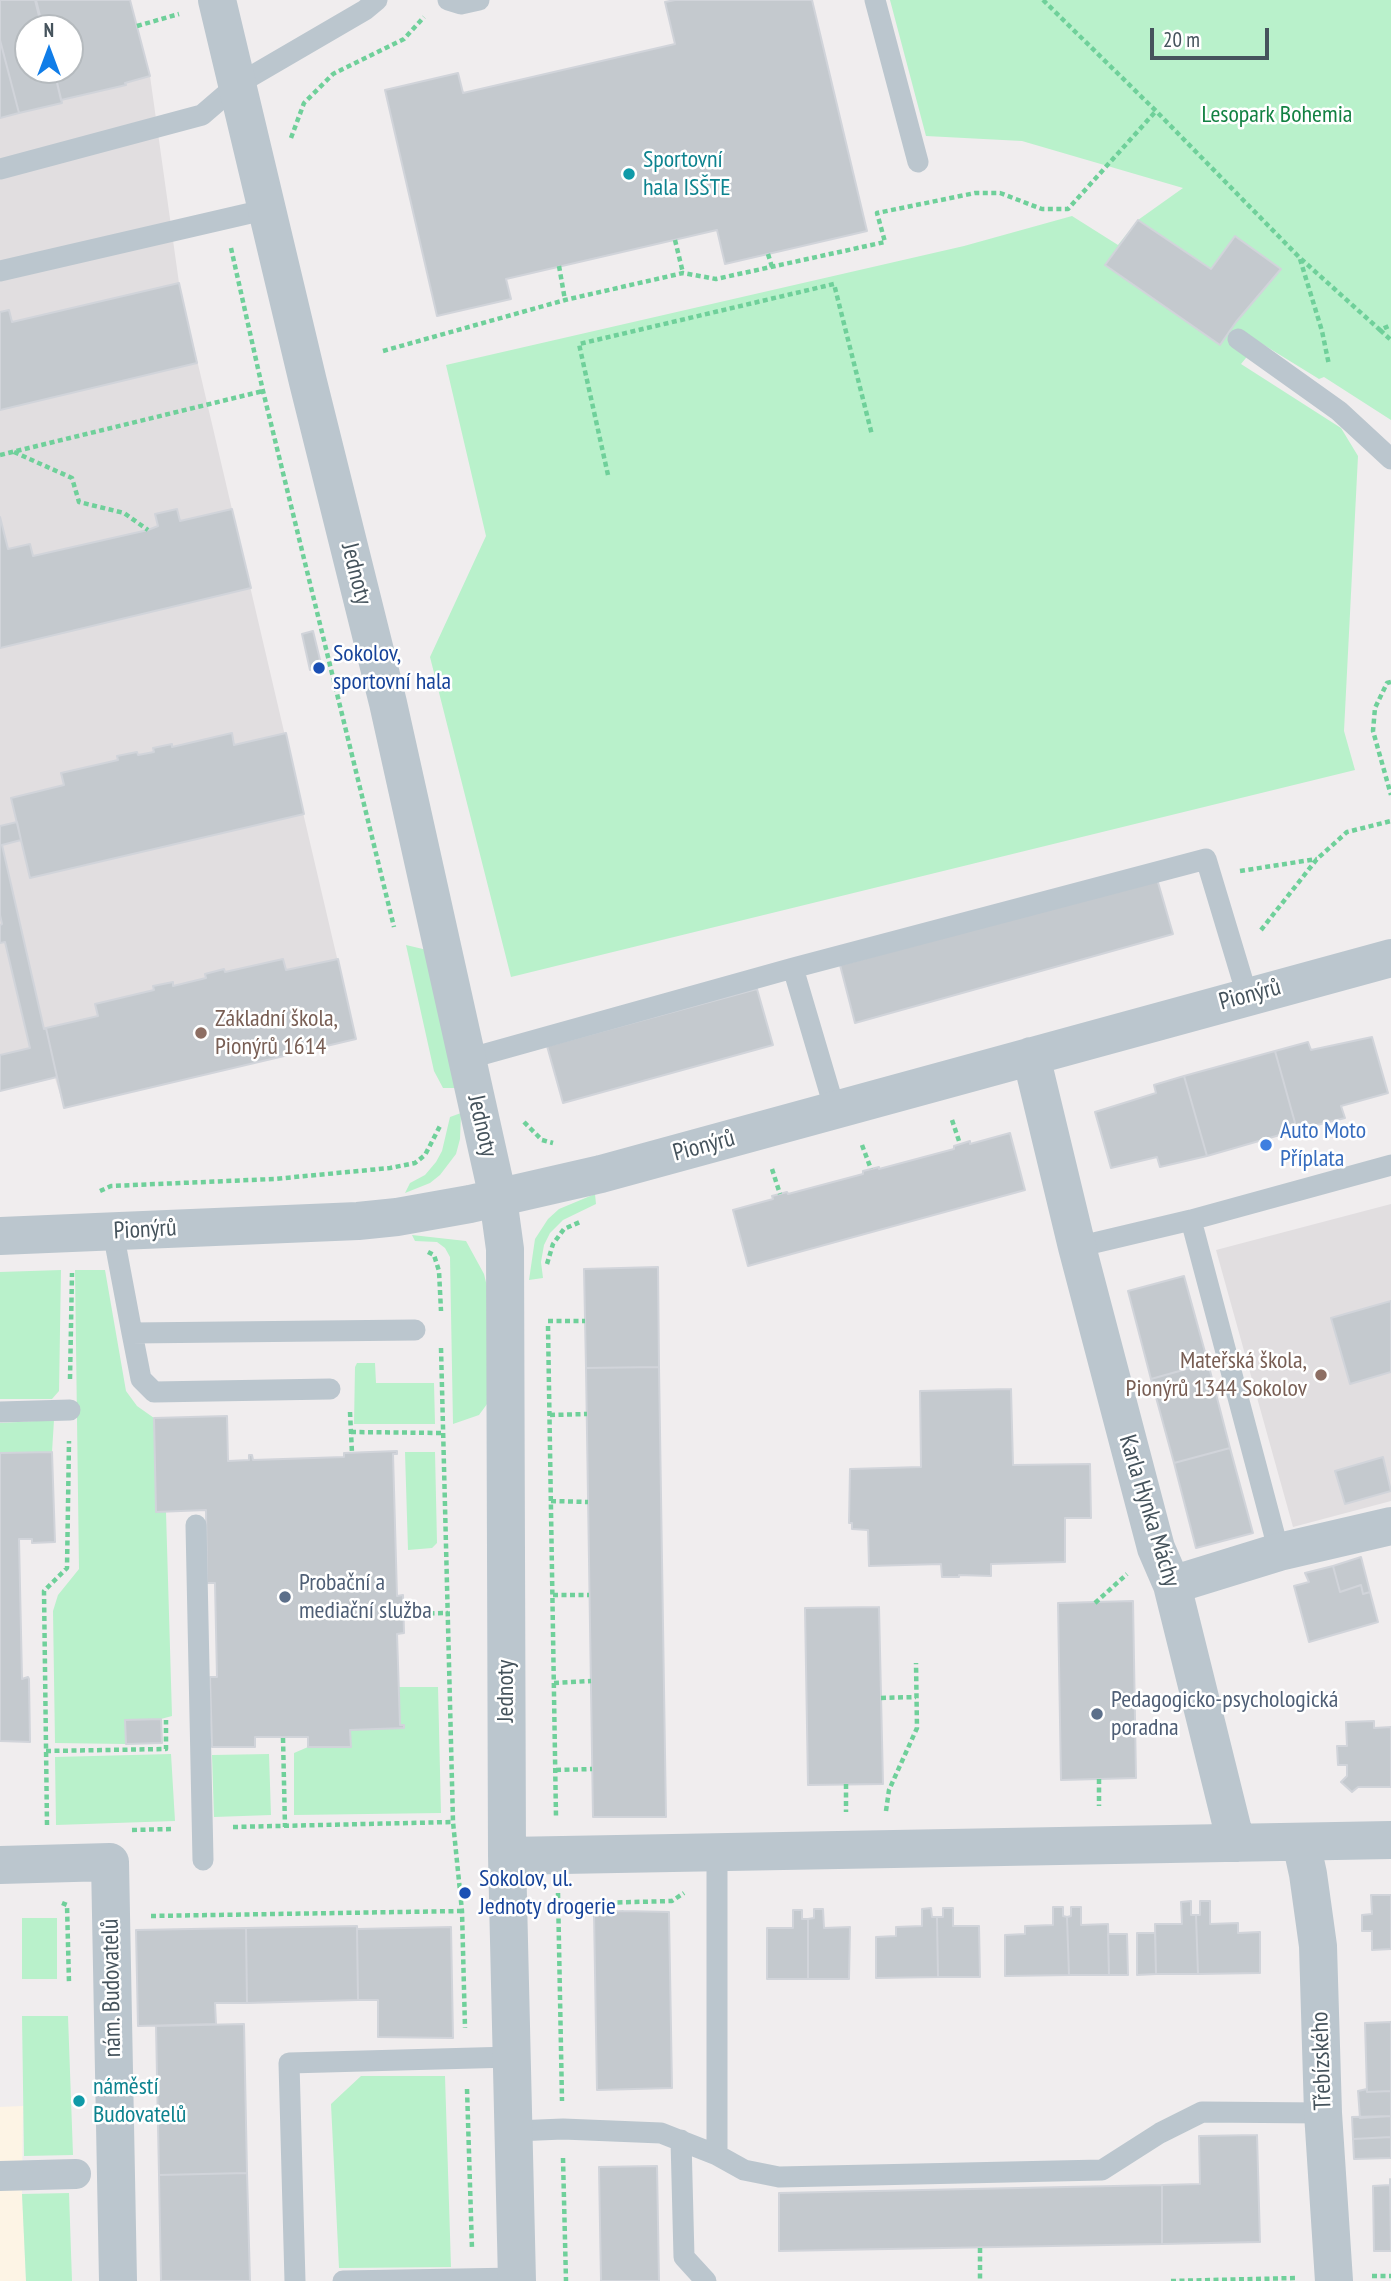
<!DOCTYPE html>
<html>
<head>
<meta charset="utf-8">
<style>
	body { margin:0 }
	#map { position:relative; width:1391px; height:2281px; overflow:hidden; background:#f0edee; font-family:"PT Sans Narrow",sans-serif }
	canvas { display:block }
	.north { position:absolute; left:14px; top:14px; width:70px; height:70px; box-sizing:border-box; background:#fff; border:2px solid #b5babe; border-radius:50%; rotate:0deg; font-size:19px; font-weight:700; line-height:28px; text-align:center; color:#45535c }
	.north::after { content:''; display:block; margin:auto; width:24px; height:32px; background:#107de8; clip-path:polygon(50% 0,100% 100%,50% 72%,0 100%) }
	.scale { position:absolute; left:1150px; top:28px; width:119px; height:32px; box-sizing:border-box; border:4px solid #45535c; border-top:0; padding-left:9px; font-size:21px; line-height:24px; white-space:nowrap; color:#45535c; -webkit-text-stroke:5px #fff; paint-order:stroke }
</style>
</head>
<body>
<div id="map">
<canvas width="1391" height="2281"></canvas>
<div class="north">N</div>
<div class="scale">20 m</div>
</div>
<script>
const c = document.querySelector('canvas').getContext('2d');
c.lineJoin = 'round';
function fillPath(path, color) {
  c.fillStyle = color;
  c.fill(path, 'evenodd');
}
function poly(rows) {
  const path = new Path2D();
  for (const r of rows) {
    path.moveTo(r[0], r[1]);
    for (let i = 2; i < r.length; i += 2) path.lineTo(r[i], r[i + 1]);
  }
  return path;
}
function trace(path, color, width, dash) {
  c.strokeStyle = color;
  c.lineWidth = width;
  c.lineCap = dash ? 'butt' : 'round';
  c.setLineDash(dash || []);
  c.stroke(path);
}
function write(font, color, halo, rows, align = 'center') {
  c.font = font + ' "PT Sans Narrow",sans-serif';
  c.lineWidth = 5;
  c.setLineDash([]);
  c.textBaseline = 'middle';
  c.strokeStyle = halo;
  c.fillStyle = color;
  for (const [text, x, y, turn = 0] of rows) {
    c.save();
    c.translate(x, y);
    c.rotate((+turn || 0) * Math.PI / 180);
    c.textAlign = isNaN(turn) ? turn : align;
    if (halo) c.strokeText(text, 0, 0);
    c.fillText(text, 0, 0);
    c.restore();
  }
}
fillPath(poly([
	[23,2106,22,2194,26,2281,0,2281,0,2107]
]), '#fdf4e5');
fillPath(poly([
	[0,0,130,0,150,76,179,283,356,1039,64,1108,55,1078,0,1091],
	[28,28,70,28,70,70,28,70],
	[1391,1204,1391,1501,1293,1527,1216,1250]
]), '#e1dee0');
fillPath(poly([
	[890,0,1391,0,1391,420,1324,377,1319,379,1259,342,1241,364,1341,428,1358,456,1344,731,1355,770,511,977,430,657,486,536,446,365,964,246,1072,216,1118,245,1138,220,1183,188,1022,141,926,136],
	[406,945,427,950,457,1088,443,1088,434,1071],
	[461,1113,460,1139,456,1154,440,1175,430,1183,405,1193,410,1183,425,1175,436,1162,442,1151,450,1117],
	[595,1194,596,1204,563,1220,550,1233,544,1245,541,1262,543,1278,529,1280,535,1239,548,1219,559,1209],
	[412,1235,466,1241,484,1274,490,1299,490,1400,479,1415,453,1424,450,1257,445,1248,437,1242,415,1241],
	[61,1270,59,1391,52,1399,0,1399,0,1272],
	[75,1270,105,1270,126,1391,137,1406,154,1418,156,1512,166,1512,172,1716,161,1719,125,1720,126,1744,55,1743,53,1611,58,1595,79,1569],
	[357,1363,375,1363,376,1383,434,1383,435,1424,354,1424,355,1367],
	[54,1420,52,1452,0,1453,0,1423],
	[405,1452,435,1452,437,1543,432,1548,408,1550],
	[399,1687,438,1687,441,1813,294,1815,294,1753,308,1747,350,1747,350,1730,404,1728,404,1725,400,1725],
	[171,1754,175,1821,56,1825,55,1757],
	[269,1754,271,1815,214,1817,212,1755],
	[57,1918,57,1979,22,1979,22,1918],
	[22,2016,68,2016,73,2155,24,2156],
	[361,2076,445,2076,451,2267,339,2268,331,2104],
	[69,2193,72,2281,26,2281,22,2194]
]), '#b9f1cb');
const building = poly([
	[0,0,35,0,42,28,28,28,28,70,54,70,62,103,19,113,0,40,0,0],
	[36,0,130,0,150,76,125,83,126,85,61,100,54,70,70,70,70,28,43,28,36,0],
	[675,0,812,0,867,231,725,264,717,230,506,279,511,299,437,316,385,90,458,73,463,93,675,44,665,2,675,0],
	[0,40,19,113,0,118,0,40],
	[1138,220,1211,269,1235,236,1281,269,1236,322,1220,345,1105,265,1138,220],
	[179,283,197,363,0,410,0,312,9,310,12,322,179,283],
	[177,509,180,521,232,509,251,588,0,648,0,517,8,549,30,544,33,556,148,530,158,526,155,514,177,509],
	[313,631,322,668,310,670,302,634,313,631],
	[232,733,234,745,286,733,304,814,30,878,11,798,64,785,61,773,118,760,117,756,137,752,138,755,154,752,153,748,172,744,172,747,232,733],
	[17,822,21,840,2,845,44,1029,46,1028,57,1077,0,1091,0,1055,30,1048,5,942,0,943,0,925,2,924,0,915,0,826,17,822],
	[1157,879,1173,934,855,1023,840,965,1157,879],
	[283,959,286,970,338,959,356,1039,64,1108,46,1028,98,1016,95,1004,154,990,153,986,173,982,173,986,206,978,205,974,224,969,225,972,283,959],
	[757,989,773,1045,563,1103,547,1046,757,989],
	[1372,1037,1388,1093,1341,1106,1345,1118,1297,1130,1275,1051,1308,1042,1311,1050,1372,1037],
	[1275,1051,1297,1130,1207,1156,1184,1076,1275,1051],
	[1184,1076,1207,1156,1160,1167,1157,1157,1111,1168,1095,1112,1156,1093,1154,1085,1184,1076],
	[1010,1133,1025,1190,748,1266,733,1210,773,1199,772,1196,787,1192,788,1194,863,1174,863,1171,879,1167,879,1169,954,1149,954,1146,970,1141,970,1144,1010,1133],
	[658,1267,659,1367,586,1368,584,1269,658,1267],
	[1184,1276,1208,1363,1151,1379,1128,1291,1184,1276],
	[1391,1301,1391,1372,1350,1384,1331,1318,1391,1301],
	[1208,1363,1230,1448,1174,1463,1151,1379,1208,1363],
	[659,1367,666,1817,593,1817,586,1368,659,1367],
	[1011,1389,1013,1465,1090,1464,1091,1518,1065,1518,1065,1562,991,1564,991,1576,959,1575,959,1577,942,1577,941,1564,869,1566,868,1530,852,1529,852,1523,849,1523,850,1469,921,1467,920,1391,1011,1389],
	[227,1416,228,1461,249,1460,249,1455,252,1455,253,1460,344,1457,344,1453,397,1451,397,1454,393,1454,397,1596,403,1595,404,1633,397,1634,400,1725,404,1725,404,1728,350,1730,351,1747,308,1747,308,1737,255,1737,255,1747,212,1747,210,1677,217,1677,215,1583,207,1583,206,1510,156,1512,154,1418,227,1416],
	[1230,1448,1253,1533,1196,1548,1174,1463,1230,1448],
	[52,1452,55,1542,32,1543,32,1539,19,1539,22,1679,28,1677,29,1679,30,1742,0,1741,0,1453,52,1452],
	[1383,1457,1391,1491,1345,1504,1335,1471,1383,1457],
	[1361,1557,1370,1592,1363,1594,1361,1585,1340,1592,1333,1566,1361,1557],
	[1333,1566,1340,1592,1361,1585,1363,1594,1370,1592,1378,1622,1309,1642,1294,1586,1309,1582,1305,1573,1333,1566],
	[1133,1601,1136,1778,1061,1780,1058,1603,1133,1601],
	[879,1607,883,1784,808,1785,805,1608,879,1607],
	[161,1719,162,1743,126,1744,125,1720,161,1719],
	[1374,1721,1374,1728,1391,1727,1391,1787,1358,1787,1352,1792,1341,1782,1347,1776,1347,1765,1338,1765,1337,1746,1347,1746,1346,1722,1374,1721],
	[1371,1895,1391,1895,1391,1949,1372,1950,1372,1931,1362,1931,1362,1915,1372,1914,1371,1895],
	[1191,1901,1191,1915,1196,1915,1198,1974,1156,1974,1155,1924,1182,1924,1181,1902,1191,1901],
	[1200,1901,1210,1901,1210,1924,1238,1923,1238,1933,1260,1932,1260,1973,1198,1974,1196,1915,1200,1915,1200,1901],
	[1053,1907,1063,1907,1063,1916,1067,1917,1069,1975,1005,1976,1005,1935,1025,1934,1025,1926,1053,1925,1053,1907],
	[1071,1907,1081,1907,1081,1925,1108,1924,1109,1975,1069,1975,1067,1917,1071,1916,1071,1907],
	[931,1908,932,1917,937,1917,938,1977,876,1978,876,1937,896,1936,896,1927,922,1926,922,1909,931,1908],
	[943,1908,953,1908,953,1926,979,1926,980,1977,938,1977,937,1917,943,1917,943,1908],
	[814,1909,823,1909,824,1928,850,1927,849,1979,808,1979,808,1919,814,1918,814,1909],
	[793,1910,802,1910,802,1919,808,1919,808,1979,767,1979,767,1928,793,1928,793,1910],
	[623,1911,669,1912,672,2088,597,2090,594,1913,623,1911],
	[357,1926,358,2000,247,2003,246,1928,357,1926],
	[451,1927,453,2038,378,2037,378,2000,358,2000,357,1929,451,1927],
	[246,1928,247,2003,215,2003,216,2024,138,2026,136,1930,246,1928],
	[1137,1933,1155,1933,1156,1974,1137,1975,1137,1933],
	[1108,1934,1127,1934,1128,1975,1109,1975,1108,1934],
	[1391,2022,1391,2091,1367,2092,1365,2023,1391,2022],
	[244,2024,247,2173,159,2175,156,2026,244,2024],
	[1367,2089,1367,2092,1391,2091,1391,2116,1360,2118,1358,2091,1367,2089],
	[1391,2116,1391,2137,1353,2139,1352,2117,1391,2116],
	[1257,2135,1260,2242,1162,2244,1162,2185,1200,2184,1199,2136,1257,2135],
	[1391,2137,1391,2158,1354,2159,1353,2139,1391,2137],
	[657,2166,659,2281,601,2281,599,2167,657,2166],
	[247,2173,250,2281,161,2281,159,2175,247,2173],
	[1390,2179,1391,2251,1374,2251,1373,2186,1390,2185,1390,2179],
	[1162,2185,1162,2244,779,2251,779,2193,1162,2185]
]);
fillPath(building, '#c4c9ce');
trace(building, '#d1d4da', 2);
trace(poly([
	[1043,0,1156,111,1299,257,1380,330,1391,325],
	[137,26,179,14],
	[291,138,304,103,333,74,404,39,424,17],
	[675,240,683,273],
	[231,248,263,391,394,927],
	[768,254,772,267],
	[1300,259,1322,331,1329,365],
	[559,266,565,300],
	[1380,330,1391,340],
	[383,351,565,300,683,273,716,279,885,242,877,213,975,193,1000,193,1042,209,1068,209,1156,111],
	[14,452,72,478,79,502,124,513,148,530],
	[0,455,263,391],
	[608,475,579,344,834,284,872,435],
	[1391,682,1387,683,1375,708,1373,731,1391,795],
	[1240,871,1317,859],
	[1261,930,1317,859,1347,832,1391,821],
	[952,1120,960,1144],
	[524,1122,542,1140,553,1143],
	[862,1145,871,1169],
	[772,1169,780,1194],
	[100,1191,111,1186,274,1179,390,1168,415,1163,425,1155,440,1126],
	[428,1252,434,1255,439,1271,441,1311],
	[547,1264,553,1244,564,1229,580,1222],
	[548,1321,585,1321],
	[548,1326,556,1817],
	[441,1348,453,1822,462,1911,465,2028],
	[70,1379,72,1273],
	[350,1412,352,1453],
	[550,1415,587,1414],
	[351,1432,444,1433],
	[551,1501,588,1502],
	[553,1595,589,1595],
	[1095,1603,1127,1574],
	[404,1614,448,1613],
	[554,1683,591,1681],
	[881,1698,916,1697],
	[283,1738,285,1827],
	[46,1751,166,1749,166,1720],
	[556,1770,592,1769],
	[1099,1779,1099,1806],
	[846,1784,846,1812],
	[886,1811,889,1790,917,1728,916,1663],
	[47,1825,44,1591,67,1568,69,1441],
	[233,1827,453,1822],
	[132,1830,172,1829],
	[558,1893,562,2101],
	[62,1903,67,1905,69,1983],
	[558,1904,672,1901,684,1893],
	[151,1916,462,1911],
	[467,2089,472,2249],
	[563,2158,566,2281],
	[980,2248,980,2281],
	[1372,2276,1391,2276],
	[1171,2281,1296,2278]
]), '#6fd09a', 4.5, [5, 3.5]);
trace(poly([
	[448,0,461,4,479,0],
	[875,0,918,162],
	[0,169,202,115,238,84,365,10,377,0],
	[0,271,268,209],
	[1238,339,1339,411,1391,459],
	[793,968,835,1110],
	[467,1059,793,968,1206,859,1247,995],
	[1191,1220,1279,1552],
	[113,1232,132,1333,415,1330],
	[1077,1247,1191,1220,1391,1165],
	[132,1333,141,1379,154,1392,330,1389],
	[0,1412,70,1410],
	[196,1525,203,1860],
	[515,2131,563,2129,661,2133,717,2155,744,2170,779,2177,1102,2170,1160,2133,1202,2112,1323,2113],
	[681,2140,684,2257,706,2281],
	[717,2155,717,1852],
	[295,2281,289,2063,512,2057],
	[343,2281,517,2278]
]), '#bbc6ce', 21);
trace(poly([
	[0,2176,76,2174]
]), '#bbc6ce', 30);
trace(poly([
	[217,0,308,382,388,703,498,1198,505,1249,507,1856,517,2281],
	[1031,1056,1077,1247,1156,1548,1172,1585,1236,1843],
	[0,1236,358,1221,397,1217,470,1204,601,1174,1391,958],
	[1172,1585,1279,1552,1391,1526],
	[1301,1842,1308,1874,1318,1946,1323,2113,1334,2281],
	[507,1856,1391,1840],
	[0,1865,110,1862,118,2281]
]), '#bbc6ce', 38);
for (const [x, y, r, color] of [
	[629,174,7,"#0f9aa8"],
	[319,668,7,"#1a4fb4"],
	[201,1033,7,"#8d6e63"],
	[1266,1145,7,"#3f7fe0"],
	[1321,1375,7,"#8d6e63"],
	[285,1597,7,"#5c6f8a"],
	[1097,1714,7,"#5c6f8a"],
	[465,1893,7,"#1a4fb4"],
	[79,2101,7,"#0f9aa8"]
]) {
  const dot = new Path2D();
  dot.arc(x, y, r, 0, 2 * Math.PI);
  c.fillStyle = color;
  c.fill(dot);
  trace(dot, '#fff', 2.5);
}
write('24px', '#128142', '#fff', [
	["Lesopark Bohemia",1277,115]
]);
write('24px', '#0d838f', '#fff', [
	["Sportovní",643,160],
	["hala ISŠTE",643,188],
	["náměstí",93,2087],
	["Budovatelů",93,2115]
], 'left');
write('24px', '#45535c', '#fff', [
	["Jednoty",356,574,76],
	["Pionýrů",1250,995,-15],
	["Jednoty",482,1126,77],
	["Pionýrů",704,1146,-15],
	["Pionýrů",145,1230,-3],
	["Karla Hynka Máchy",1149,1511,73],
	["Jednoty",506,1691,-90],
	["nám. Budovatelů",112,1988,-91],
	["Třebízského",1322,2061,-92]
]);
write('24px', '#164399', '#fff', [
	["Sokolov,",333,654],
	["sportovní hala",333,682],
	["Sokolov, ul.",479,1879],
	["Jednoty drogerie",479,1907]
], 'left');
write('24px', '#785e54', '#fff', [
	["Základní škola,",215,1019],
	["Pionýrů 1614",215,1047],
	["Mateřská škola,",1307,1361,"right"],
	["Pionýrů 1344 Sokolov",1307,1389,"right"]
], 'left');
write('24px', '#366cbe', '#fff', [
	["Auto Moto",1280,1131],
	["Příplata",1280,1159]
], 'left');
write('24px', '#4e5e75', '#fff', [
	["Probační a",299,1583],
	["mediační služba",299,1611],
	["Pedagogicko-psychologická",1111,1700],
	["poradna",1111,1728]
], 'left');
</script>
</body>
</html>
